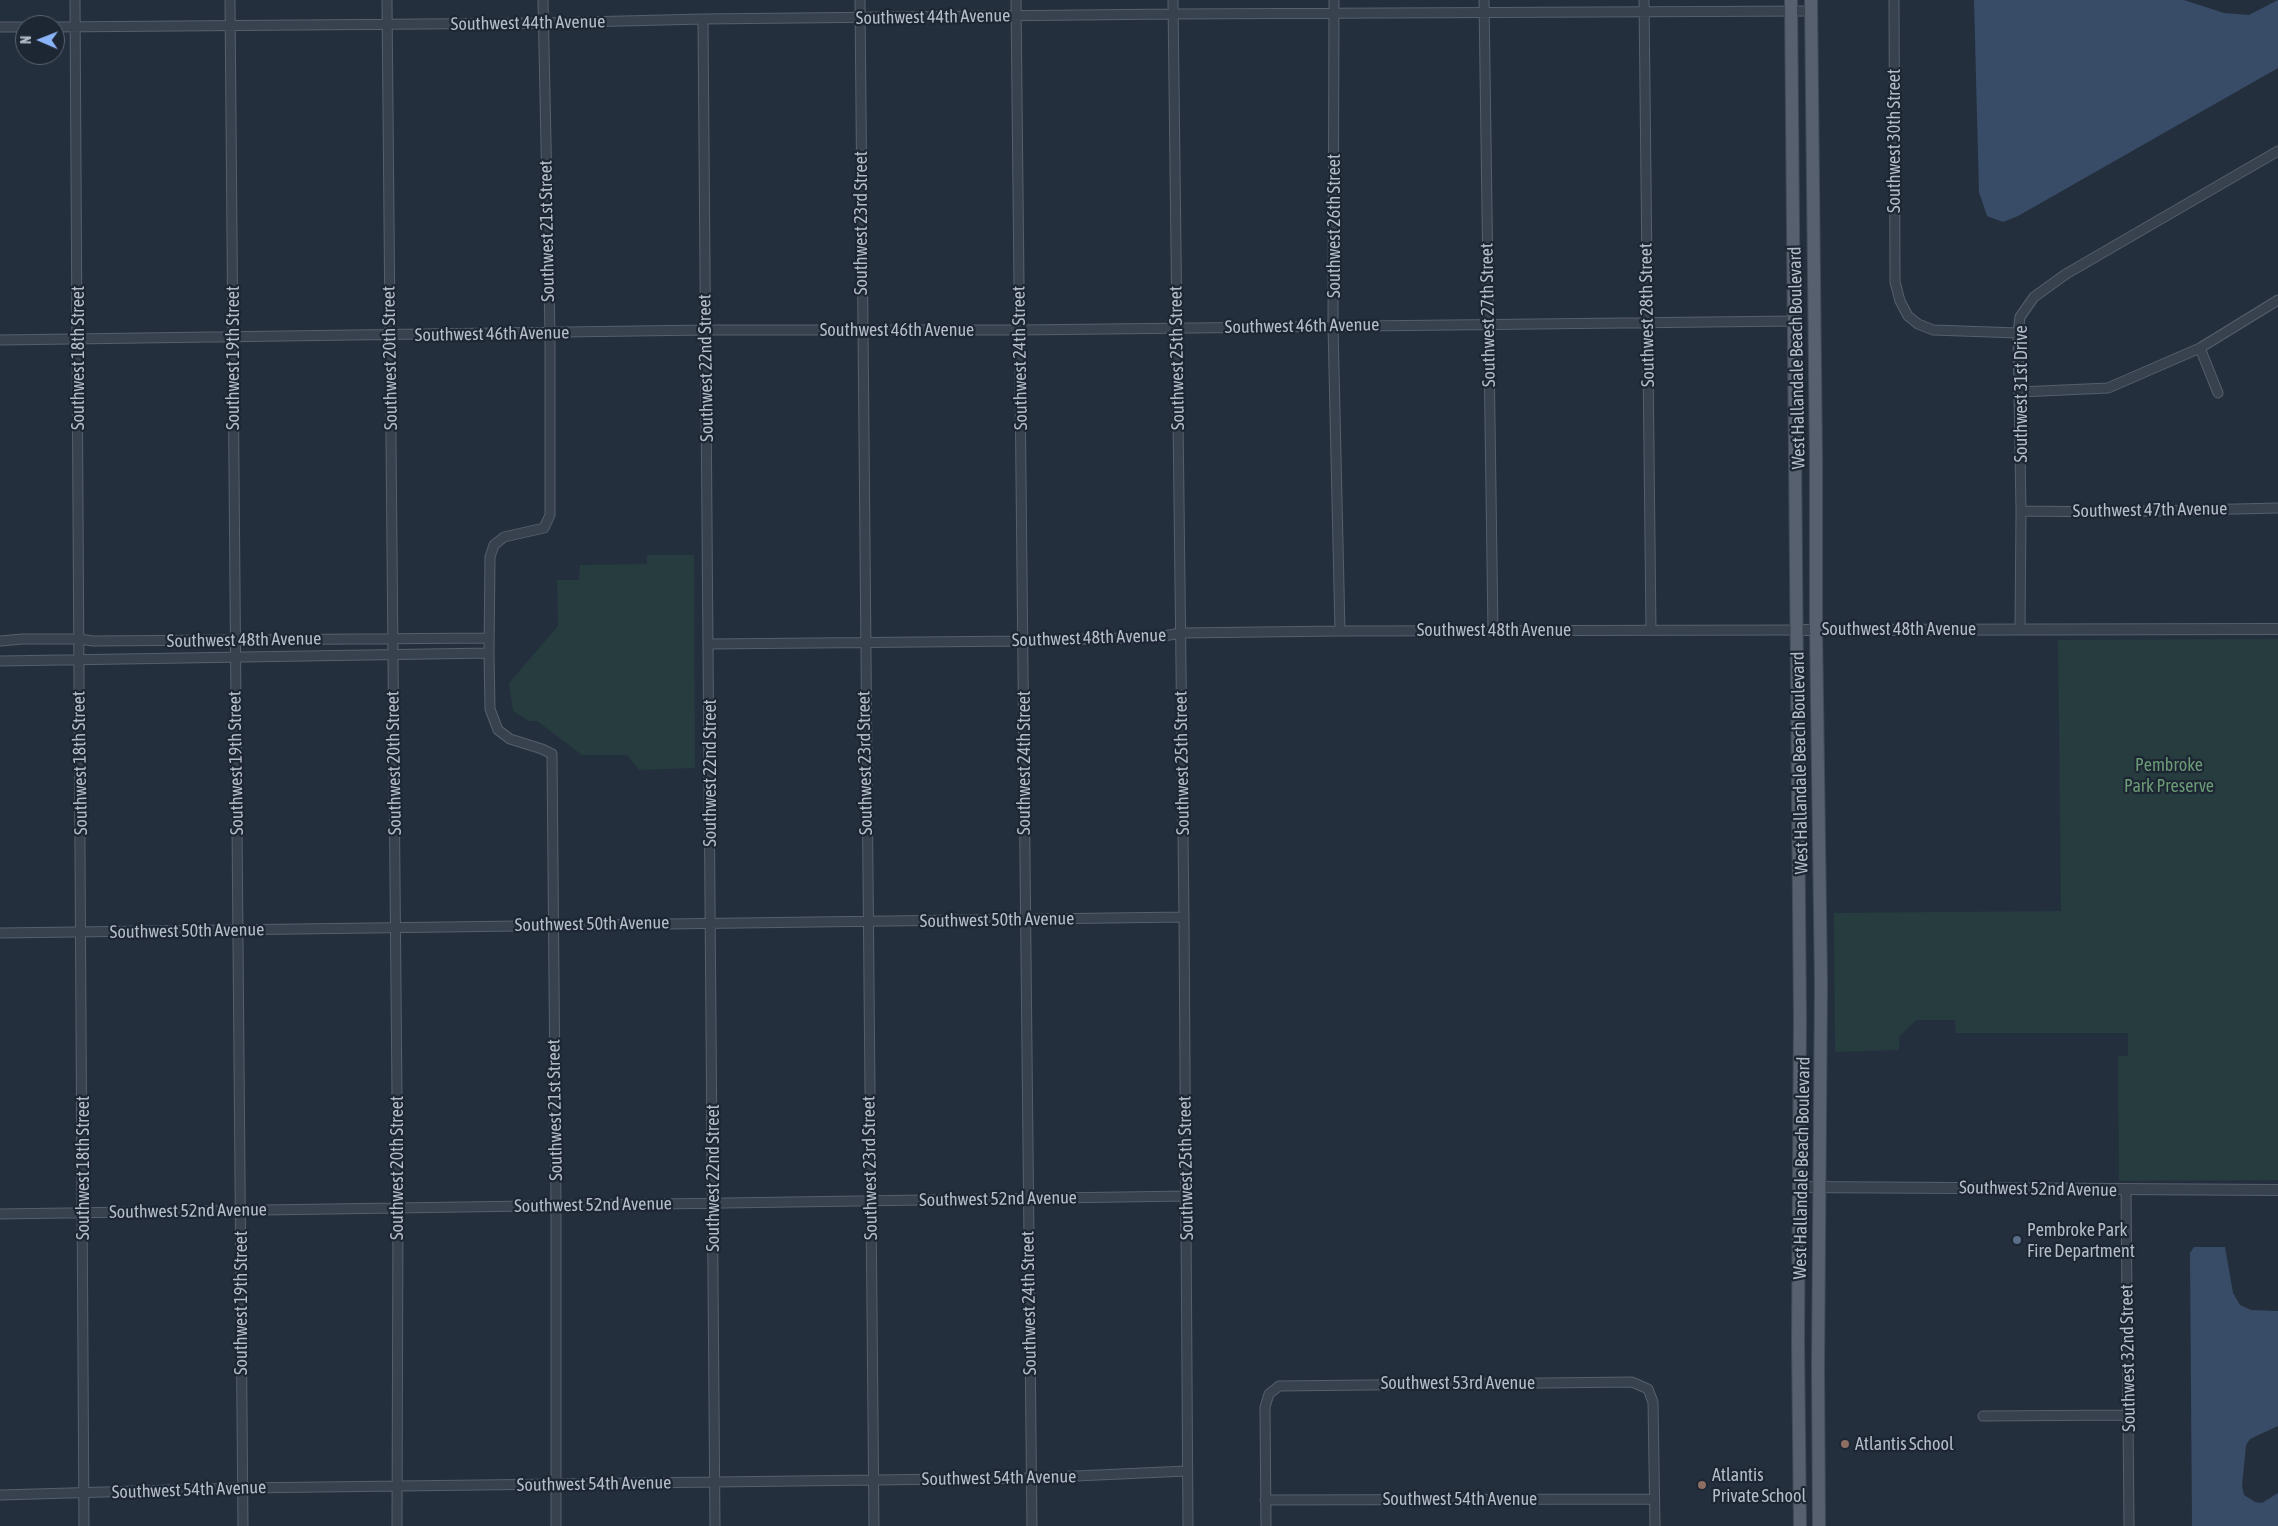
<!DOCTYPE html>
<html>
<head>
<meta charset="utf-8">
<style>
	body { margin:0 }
	#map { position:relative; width:2278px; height:1526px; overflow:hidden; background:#242f3e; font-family:"Asap Condensed",sans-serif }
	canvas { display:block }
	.north { position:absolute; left:15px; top:15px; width:50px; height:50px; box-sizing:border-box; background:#1d2633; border:1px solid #59626f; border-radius:50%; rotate:271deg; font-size:14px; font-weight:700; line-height:20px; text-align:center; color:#b4bcc9 }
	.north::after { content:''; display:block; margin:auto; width:18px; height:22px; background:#8ab4f8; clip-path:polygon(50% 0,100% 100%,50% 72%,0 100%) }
</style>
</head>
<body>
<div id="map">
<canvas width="2278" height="1526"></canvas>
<div class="north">N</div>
</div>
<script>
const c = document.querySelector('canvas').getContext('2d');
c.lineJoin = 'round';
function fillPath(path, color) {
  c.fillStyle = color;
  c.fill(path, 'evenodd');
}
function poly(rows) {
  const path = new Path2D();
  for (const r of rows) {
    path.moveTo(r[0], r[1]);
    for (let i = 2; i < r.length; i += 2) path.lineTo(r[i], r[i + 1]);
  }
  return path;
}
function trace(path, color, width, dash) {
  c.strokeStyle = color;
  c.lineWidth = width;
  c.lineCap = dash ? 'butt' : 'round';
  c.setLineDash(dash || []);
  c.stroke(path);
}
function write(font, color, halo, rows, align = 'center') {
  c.font = font + ' "Asap Condensed",sans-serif';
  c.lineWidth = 4.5;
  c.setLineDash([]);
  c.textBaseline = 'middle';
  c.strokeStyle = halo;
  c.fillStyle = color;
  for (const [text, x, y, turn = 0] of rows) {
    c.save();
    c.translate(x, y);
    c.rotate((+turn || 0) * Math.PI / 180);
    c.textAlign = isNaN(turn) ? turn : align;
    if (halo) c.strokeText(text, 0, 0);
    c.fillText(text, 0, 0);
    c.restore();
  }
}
fillPath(poly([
	[647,555,694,555,695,768,639,770,627,755,582,755,537,721,529,721,513,711,509,683,558,626,557,580,579,580,580,565,647,564],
	[2278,639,2278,1180,2119,1181,2118,1056,2128,1056,2128,1033,1956,1033,1955,1020,1916,1020,1899,1037,1899,1050,1835,1052,1834,913,2061,911,2058,640]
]), '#263c3f');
fillPath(poly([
	[1974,0,2184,0,2224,13,2249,15,2278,0,2278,68,2018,216,2003,222,1987,216,1979,192],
	[2194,1247,2225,1247,2233,1293,2240,1305,2251,1310,2278,1311,2278,1426,2250,1439,2246,1445,2242,1486,2244,1495,2255,1502,2262,1503,2278,1493,2278,1526,2192,1526,2190,1253]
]), '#394c67');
const minor = poly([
	[75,0,84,1526],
	[230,0,243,1526],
	[387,0,398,1207,397,1526],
	[543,0,550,334,550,515,544,528,504,537,494,545,490,557,489,653,490,709,498,730,510,739,542,749,552,754,556,1206,556,1526],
	[860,0,874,1526],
	[1016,0,1032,1526],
	[1173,0,1184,917,1188,1526],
	[1334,0,1333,326,1340,631],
	[1484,0,1493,631],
	[1644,0,1651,630],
	[1894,0,1895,282,1900,301,1908,316,1918,324,1933,330,2018,333],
	[703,19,715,1526],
	[0,27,25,27],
	[55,27,543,23,703,19,1174,14,1811,11],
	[0,340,706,330,1019,330,1794,321],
	[2200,348,2218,393],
	[2019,392,2108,388,2200,348,2278,300],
	[2021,511,2113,512,2278,508],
	[2020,629,2021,511,2018,333,2020,317,2034,297,2066,274,2278,151],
	[0,641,22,639,79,639,93,641,489,638],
	[710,644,1023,641,1158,637,1181,633,1340,631,1797,630],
	[0,661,489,653],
	[0,933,1184,917],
	[2126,1190,2129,1526],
	[0,1214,1187,1196],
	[1983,1416,2129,1415],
	[0,1495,242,1488,1031,1478,1187,1471],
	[1265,1500,1654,1499],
	[1266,1526,1265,1407,1269,1394,1279,1386,1632,1382,1648,1389,1653,1402,1655,1526]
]);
const tertiary = poly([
	[1797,630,2278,629],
	[1799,1187,2278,1190]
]);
const primary = poly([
	[1791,0,1800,1017,1798,1343,1800,1526],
	[1811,0,1816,460,1816,629,1821,983,1818,1367,1819,1526]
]);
trace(minor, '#565f6c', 11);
trace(tertiary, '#565f6c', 12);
trace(primary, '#414a57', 14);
trace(minor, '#38414e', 9);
trace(tertiary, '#38414e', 10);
trace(primary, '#56606e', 12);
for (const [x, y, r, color] of [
	[2017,1240,5,"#5c6f8a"],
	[1845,1444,5,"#8d6e63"],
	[1702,1485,5,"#8d6e63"]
]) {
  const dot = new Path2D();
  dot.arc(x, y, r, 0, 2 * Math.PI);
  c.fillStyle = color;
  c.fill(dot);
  trace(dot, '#1d2633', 2);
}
write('18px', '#b4bcc9', '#1d2633', [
	["Southwest 44th Avenue",933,17,-1],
	["Southwest 44th Avenue",528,23,-1],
	["Southwest 30th Street",1894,141,-90],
	["Southwest 23rd Street",861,223,-90],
	["Southwest 26th Street",1334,226,-90],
	["Southwest 21st Street",547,231,-91],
	["Southwest 27th Street",1488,315,-91],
	["Southwest 28th Street",1647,315,-91],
	["Southwest 46th Avenue",1302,326,-1],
	["Southwest 46th Avenue",897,330],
	["Southwest 46th Avenue",492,334,-1],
	["Southwest 18th Street",78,358,-90],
	["Southwest 19th Street",233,358,-90],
	["Southwest 20th Street",390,358,-91],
	["Southwest 24th Street",1020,358,-91],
	["Southwest 25th Street",1177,358,-91],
	["West Hallandale Beach Boulevard",1797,358,-91],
	["Southwest 22nd Street",706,368,-91],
	["Southwest 31st Drive",2021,394,-90],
	["Southwest 47th Avenue",2150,510,-1],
	["Southwest 48th Avenue",1899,629],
	["Southwest 48th Avenue",1494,630],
	["Southwest 48th Avenue",1089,638,-2],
	["Southwest 48th Avenue",244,640,-1],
	["Southwest 18th Street",80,763,-91],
	["Southwest 19th Street",236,763,-91],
	["Southwest 20th Street",394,763,-91],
	["Southwest 23rd Street",865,763,-91],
	["Southwest 24th Street",1024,763,-90],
	["Southwest 25th Street",1182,763,-91],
	["West Hallandale Beach Boulevard",1800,763,-91],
	["Southwest 22nd Street",710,773,-90],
	["Southwest 50th Avenue",997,920,-1],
	["Southwest 50th Avenue",592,924,-1],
	["Southwest 50th Avenue",187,931,-1],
	["Southwest 21st Street",555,1110,-91],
	["Southwest 18th Street",83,1168,-90],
	["Southwest 20th Street",397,1168,-90],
	["Southwest 23rd Street",870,1168,-91],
	["Southwest 25th Street",1186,1168,-91],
	["West Hallandale Beach Boulevard",1802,1168,-89],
	["Southwest 22nd Street",713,1178,-90],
	["Southwest 52nd Avenue",2038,1189,1],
	["Southwest 52nd Avenue",998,1199,-1],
	["Southwest 52nd Avenue",593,1205,-1],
	["Southwest 52nd Avenue",188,1211,-1],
	["Southwest 19th Street",241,1303,-90],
	["Southwest 24th Street",1029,1303,-91],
	["Southwest 32nd Street",2128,1358,-91],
	["Southwest 53rd Avenue",1458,1383],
	["Southwest 54th Avenue",999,1478,-1],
	["Southwest 54th Avenue",594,1484,-1],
	["Southwest 54th Avenue",189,1490,-2],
	["Southwest 54th Avenue",1460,1499]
]);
write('18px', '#6b9a76', '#1d2633', [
	["Pembroke",2169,765],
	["Park Preserve",2169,786]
]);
write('18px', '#b4bcc9', '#1d2633', [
	["Pembroke Park",2027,1230],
	["Fire Department",2027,1251],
	["Atlantis School",1855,1444],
	["Atlantis",1712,1475],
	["Private School",1712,1496]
], 'left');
</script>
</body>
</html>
